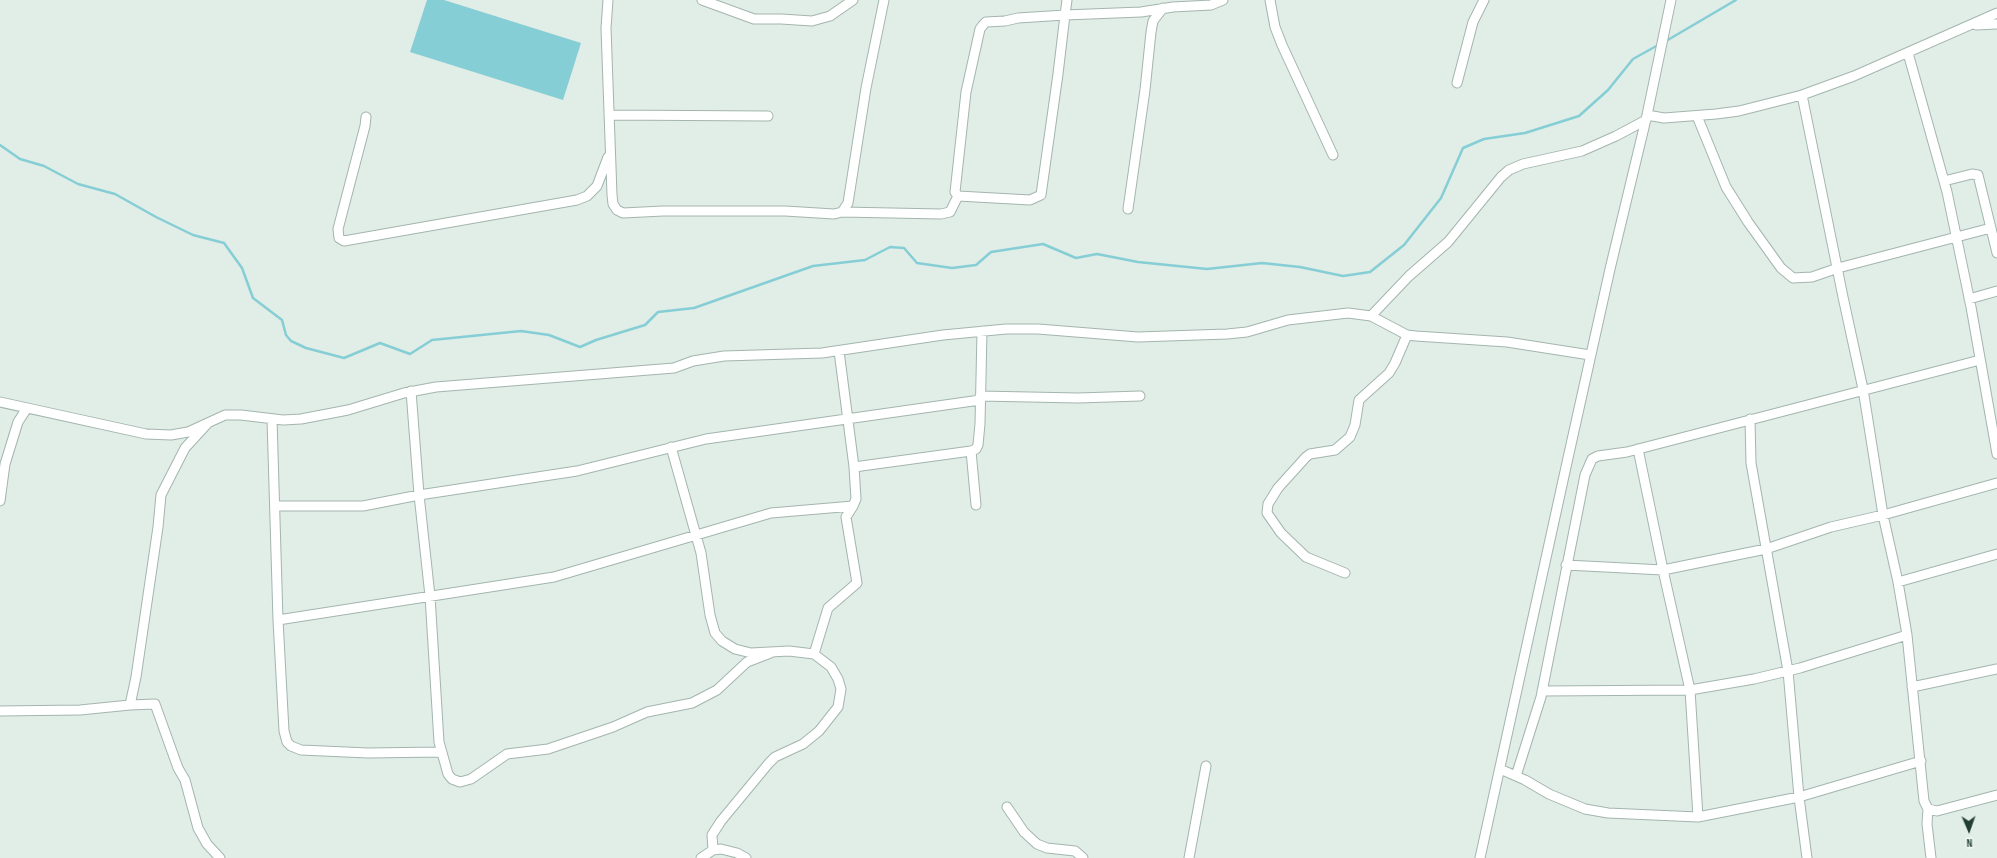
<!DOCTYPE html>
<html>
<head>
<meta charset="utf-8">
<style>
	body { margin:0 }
	#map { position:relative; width:1997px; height:858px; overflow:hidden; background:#e1ede7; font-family:"Sofia Sans Condensed",sans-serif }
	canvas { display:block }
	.north { position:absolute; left:1949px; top:810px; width:40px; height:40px; -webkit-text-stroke:3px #f2f9f5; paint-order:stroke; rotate:178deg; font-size:11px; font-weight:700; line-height:16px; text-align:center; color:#203e34 }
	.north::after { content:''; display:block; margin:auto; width:14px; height:18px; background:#203e34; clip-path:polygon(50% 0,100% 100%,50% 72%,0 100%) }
</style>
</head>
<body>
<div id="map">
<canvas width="1997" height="858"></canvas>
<div class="north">N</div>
</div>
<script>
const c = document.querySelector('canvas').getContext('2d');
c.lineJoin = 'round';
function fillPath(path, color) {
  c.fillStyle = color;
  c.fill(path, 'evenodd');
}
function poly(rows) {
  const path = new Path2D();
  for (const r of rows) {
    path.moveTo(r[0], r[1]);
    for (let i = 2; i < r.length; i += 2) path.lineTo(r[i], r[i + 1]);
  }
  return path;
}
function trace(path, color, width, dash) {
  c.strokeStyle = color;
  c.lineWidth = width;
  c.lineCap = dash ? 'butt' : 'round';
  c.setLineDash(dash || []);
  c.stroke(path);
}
fillPath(poly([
	[427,0,444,0,581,43,563,100,410,52]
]), '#86ced5');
trace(poly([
	[1666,41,1736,0],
	[0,145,20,159,44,166,78,184,115,194,156,217,193,235,224,243,242,268,253,298,282,320,286,335,291,341,306,348,344,358,380,343,410,354,432,340,521,331,549,335,580,347,596,340,645,325,658,312,694,308,813,266,865,260,890,247,904,248,917,263,952,268,976,265,991,252,1043,244,1076,258,1097,254,1138,262,1207,269,1262,263,1300,267,1343,276,1370,272,1404,245,1441,198,1463,148,1484,139,1525,133,1579,116,1608,90,1633,59,1660,44]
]), '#86ced5', 2.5);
const minor = poly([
	[608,0,606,28,612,195,613,204,617,210,623,213,663,211,785,211,834,214,842,212,848,203,866,88,884,0],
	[702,0,754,19,781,19,812,21,830,16,853,0],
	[1067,0,1065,15,1058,74,1041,195,1030,200,958,196,955,192,956,183,966,92,980,29,983,25,986,22,1005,21,1018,18,1065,15,1141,12,1173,7,1211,5,1223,0],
	[1270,0,1275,27,1282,45,1333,155],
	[1976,25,1997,24],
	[1908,53,1947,192,1971,307,1997,454],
	[1457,83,1473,22,1484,0],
	[1802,95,1843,297,1863,389,1883,515,1898,582,1907,635,1924,801,1928,809,1937,811,1997,795],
	[609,115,768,116],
	[1647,115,1664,118,1716,114,1739,111,1802,95,1854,76,1997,13],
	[1697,116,1726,187,1748,222,1781,268,1793,278,1812,277,1838,268,1991,228],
	[366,117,365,126,338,229,339,238,344,241,577,200,587,196,597,186,608,157],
	[1944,181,1972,174,1978,175,1997,253],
	[1128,209,1145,90,1151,32,1153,21,1163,8],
	[842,212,941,214,950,212,958,196],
	[1969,299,1997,291],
	[1371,316,1409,276,1448,242,1501,177,1509,170,1523,164,1582,151,1616,136,1646,120],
	[411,391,419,495,430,596,439,742,448,774,452,779,460,782,471,779,507,754,548,749,613,727,647,712,692,703,717,690,747,662,773,652],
	[980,396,1078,398,1140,396],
	[0,402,146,434,171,435,188,432,225,415,241,415,283,420,301,419,348,410,404,393,436,387,674,368,693,361,724,356,822,353,943,335,1006,329,1038,329,1138,337,1227,334,1247,332,1288,320,1348,313,1371,316,1407,335,1416,336,1507,342,1590,355],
	[272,419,278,620,284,731,287,742,291,746,301,750,368,753,440,752],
	[1750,419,1751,463,1788,671,1799,797,1807,858],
	[207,424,185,448,161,495,158,527,136,677,130,705,155,704,178,768,185,780,198,828,207,844,220,858],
	[671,447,701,553,710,615,715,633,722,641,735,649,751,653,789,651,814,654,831,667,838,679,841,689,838,707,819,731,803,744,775,757,769,763,721,821,712,835,713,850],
	[1638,449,1663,570,1690,690,1698,817],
	[971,451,976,505],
	[854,467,971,451,976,449,978,445,980,424,982,331],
	[0,501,5,464,18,422,27,408],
	[275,506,363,506,419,495,577,471,706,439,980,400],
	[1566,565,1663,570,1766,549,1831,527,1883,515,1997,483],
	[1345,573,1306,557,1281,533,1267,513,1268,504,1278,488,1306,457,1310,454,1335,450,1350,437,1355,425,1359,400,1389,373,1395,363,1407,335],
	[1898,582,1997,554],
	[278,620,554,577,771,513,853,506,856,499,854,467,839,351],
	[814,654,828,608,857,583,846,517,853,506],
	[1912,687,1997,669],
	[1542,691,1690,690,1754,679,1800,668,1907,635],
	[0,711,80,710,130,705],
	[1500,769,1525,780,1549,794,1585,809,1608,813,1698,817,1799,797,1921,761],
	[1516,776,1541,697,1585,475,1592,459,1598,456,1627,452,1980,360],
	[1007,807,1024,832,1037,844,1047,848,1075,851,1083,858],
	[1928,809,1927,824,1931,858],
	[701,858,713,850,721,849,737,853,746,858],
	[1189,858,1206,766],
	[1480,858,1566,467,1610,269,1647,115,1671,0]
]);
trace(minor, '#a3b5ae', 11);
trace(minor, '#fff', 9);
</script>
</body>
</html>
